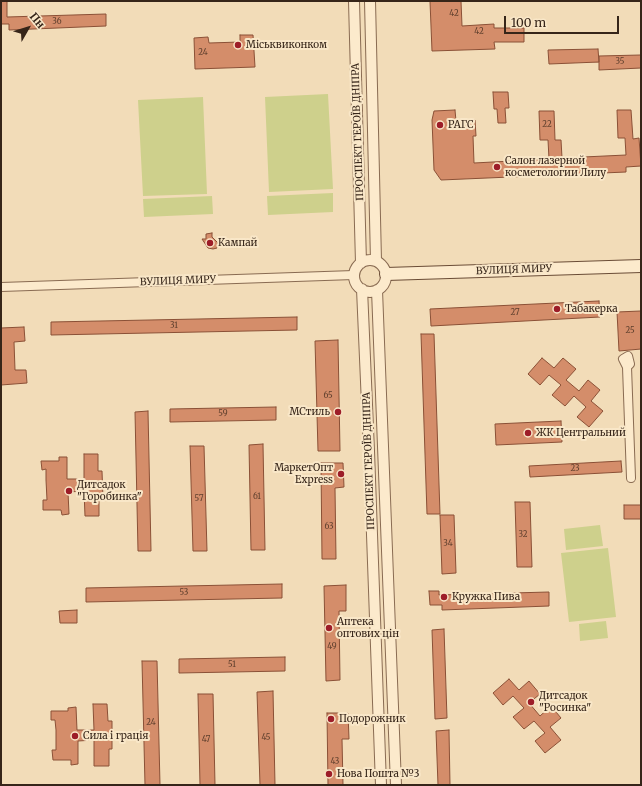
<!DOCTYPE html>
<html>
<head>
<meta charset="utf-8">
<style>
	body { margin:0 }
	#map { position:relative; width:642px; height:786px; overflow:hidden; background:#f2dcb8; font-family:Merriweather,serif }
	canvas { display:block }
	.frame { position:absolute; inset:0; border:2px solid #362519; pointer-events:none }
	.north { position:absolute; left:8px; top:8px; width:40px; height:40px; -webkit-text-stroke:3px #f9e7c8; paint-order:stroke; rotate:51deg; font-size:11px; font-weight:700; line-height:16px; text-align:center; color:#362519 }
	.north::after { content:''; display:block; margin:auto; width:14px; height:18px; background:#362519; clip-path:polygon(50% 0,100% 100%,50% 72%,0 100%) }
	.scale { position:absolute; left:504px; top:16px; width:115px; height:18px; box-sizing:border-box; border:2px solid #362519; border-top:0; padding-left:5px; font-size:12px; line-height:14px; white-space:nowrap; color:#362519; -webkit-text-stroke:3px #f9e7c8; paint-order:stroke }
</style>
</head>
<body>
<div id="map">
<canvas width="642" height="786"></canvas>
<div class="frame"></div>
<div class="north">Пн</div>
<div class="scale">100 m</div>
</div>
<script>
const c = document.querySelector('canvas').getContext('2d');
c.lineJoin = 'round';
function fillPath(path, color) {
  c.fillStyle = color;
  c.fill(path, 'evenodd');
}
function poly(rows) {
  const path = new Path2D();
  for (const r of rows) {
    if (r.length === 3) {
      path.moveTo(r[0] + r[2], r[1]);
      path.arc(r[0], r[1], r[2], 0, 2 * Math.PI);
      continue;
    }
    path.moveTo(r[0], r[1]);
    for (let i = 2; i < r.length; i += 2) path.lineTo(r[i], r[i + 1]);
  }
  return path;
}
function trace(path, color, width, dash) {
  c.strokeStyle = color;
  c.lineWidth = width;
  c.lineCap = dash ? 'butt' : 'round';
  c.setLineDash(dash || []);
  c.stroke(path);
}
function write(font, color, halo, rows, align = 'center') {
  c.font = font + ' Merriweather,serif';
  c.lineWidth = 4;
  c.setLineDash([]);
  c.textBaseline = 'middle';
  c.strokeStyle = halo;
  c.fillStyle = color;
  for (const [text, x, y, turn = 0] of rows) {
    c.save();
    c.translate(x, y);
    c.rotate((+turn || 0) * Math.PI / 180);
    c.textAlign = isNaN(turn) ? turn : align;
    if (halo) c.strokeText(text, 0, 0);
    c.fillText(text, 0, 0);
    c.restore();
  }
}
fillPath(poly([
	[328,94,333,189,269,192,265,97],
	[203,97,207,194,143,196,138,100],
	[333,193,333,212,268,215,267,196],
	[212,196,213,214,144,217,143,199],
	[600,525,603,546,566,550,564,529],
	[608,548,616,617,569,622,561,553],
	[606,621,608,638,580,641,579,624]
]), '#ced08c');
const building = poly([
	[1,1,7,1,7,17,106,14,106,26,9,30,9,24,1,24,1,1],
	[430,1,461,1,462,26,494,24,494,28,524,28,524,42,494,42,495,49,432,51,430,1],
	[240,35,253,35,255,67,195,69,194,38,208,37,209,43,240,42,240,35],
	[598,49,599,62,549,64,548,50,598,49],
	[641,55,641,68,599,70,599,56,641,55],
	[493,92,508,92,509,108,505,108,506,123,498,123,497,109,494,109,493,92],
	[455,110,456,121,475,120,476,136,473,136,474,163,549,159,548,140,540,140,539,111,554,111,555,140,561,140,562,158,626,155,625,138,618,138,617,110,631,110,633,139,639,138,641,166,626,167,626,172,441,180,434,170,432,120,434,111,455,110],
	[212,233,212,237,218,243,217,248,213,249,208,248,202,239,206,239,206,234,212,233],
	[599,301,600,317,431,326,430,309,599,301],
	[641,311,641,349,619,351,617,312,641,311],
	[297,317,297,330,51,335,51,322,297,317],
	[24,327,25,341,14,342,15,370,26,370,27,383,1,385,1,328,24,327],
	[421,334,434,334,440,514,427,514,421,334],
	[338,340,340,451,318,451,315,341,338,340],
	[542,358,554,368,563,358,576,369,566,380,579,391,588,380,600,390,591,401,603,411,589,427,577,417,586,407,574,396,565,406,552,395,561,385,549,375,540,385,528,374,542,358],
	[276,407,276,420,170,422,170,409,276,407],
	[148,411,151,551,138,551,135,412,148,411],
	[561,421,562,442,496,445,495,424,561,421],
	[263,444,265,550,251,550,249,445,263,444],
	[190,446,204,446,207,551,193,551,190,446],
	[84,454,98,454,98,471,102,471,103,499,99,499,99,516,85,516,84,491,68,492,69,514,62,515,61,510,43,510,43,500,47,500,46,480,46,469,42,470,41,461,59,461,59,457,67,457,67,479,84,479,84,454],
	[621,461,622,472,530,477,529,466,621,461],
	[321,463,343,463,344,487,335,488,336,559,322,559,321,463],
	[515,502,530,502,532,567,517,567,515,502],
	[624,505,641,505,641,519,624,519,624,505],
	[440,515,454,515,456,573,442,574,440,515],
	[282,584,282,598,86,602,86,588,282,584],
	[346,585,346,611,339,611,340,680,326,681,324,586,346,585],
	[429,591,439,591,439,595,549,592,549,606,442,610,442,605,430,605,429,591],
	[77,610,77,623,60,623,59,611,77,610],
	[444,629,447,718,435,719,432,630,444,629],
	[285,657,285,671,179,673,179,659,285,657],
	[142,661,157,661,160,785,145,785,142,661],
	[509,679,519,690,529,681,540,694,529,703,540,716,551,706,561,718,550,727,561,740,545,753,535,741,545,733,534,721,524,729,513,717,524,708,513,696,503,705,493,693,509,679],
	[273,691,275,785,260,785,257,692,273,691],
	[198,694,213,694,215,785,200,785,198,694],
	[93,704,107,704,108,721,112,721,112,749,109,749,109,766,94,766,94,740,78,741,78,764,71,765,71,760,53,760,52,750,56,750,56,730,55,720,51,720,51,711,68,711,68,708,76,707,77,730,94,730,93,704],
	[327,713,348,713,349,739,342,739,343,785,328,785,327,713],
	[449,730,450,785,438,785,436,731,449,730]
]);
fillPath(building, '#d48d6a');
trace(building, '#8a5036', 1);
const minor = poly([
	[1,287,354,275],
	[627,367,623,359,628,356,630,364,627,367,631,478]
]);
const tertiary = poly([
	[354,1,361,263],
	[370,1,376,261],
	[370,276,16],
	[362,289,369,451,381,785],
	[377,290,396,785]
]);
const secondary = poly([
	[386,274,641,266]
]);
trace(minor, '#896b52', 10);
trace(tertiary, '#896b52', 12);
trace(secondary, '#6a4c36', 14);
trace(minor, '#fceacc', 8);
trace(tertiary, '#fceacc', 10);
trace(secondary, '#fceacc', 12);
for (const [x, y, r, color] of [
	[238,45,4,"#9d1d28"],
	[440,125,4,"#9d1d28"],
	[497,167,4,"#9d1d28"],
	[210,243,4,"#9d1d28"],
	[557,309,4,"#9d1d28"],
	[338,412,4,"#9d1d28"],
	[528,433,4,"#9d1d28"],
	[341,474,4,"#9d1d28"],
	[69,491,4,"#9d1d28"],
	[444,597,4,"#9d1d28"],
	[329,628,4,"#9d1d28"],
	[531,702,4,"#9d1d28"],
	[331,719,4,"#9d1d28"],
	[75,736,4,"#9d1d28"],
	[329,774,4,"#9d1d28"]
]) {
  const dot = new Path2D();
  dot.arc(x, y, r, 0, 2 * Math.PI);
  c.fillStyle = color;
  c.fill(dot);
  trace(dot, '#f9e7c8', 1.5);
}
write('8px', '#5e3f2d', null, [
	["42",454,14],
	["36",57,22],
	["42",479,32],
	["24",203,53],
	["35",620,62],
	["22",547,125],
	["27",515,313],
	["31",174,326],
	["25",630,331],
	["65",328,396],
	["59",223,414],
	["23",575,469],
	["61",257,497],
	["57",199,499],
	["63",329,527],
	["32",523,535],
	["34",448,544],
	["53",184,593],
	["49",332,647],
	["51",232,665],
	["24",151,723],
	["45",266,738],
	["47",206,740],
	["43",335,762]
]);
write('10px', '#362519', '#f9e7c8', [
	["Міськвиконком",246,45],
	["РАГС",448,125],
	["Салон лазерной",505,161],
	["косметологии Лилу",505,173],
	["Кампай",218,243],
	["Табакерка",565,309],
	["МСтиль",330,412,"right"],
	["ЖК Центральний",536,433],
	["МаркетОпт",333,468,"right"],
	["Express",333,480,"right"],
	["Дитсадок",77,485],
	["\"Горобинка\"",77,497],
	["Кружка Пива",452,597],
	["Аптека",337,622],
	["оптових цін",337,634],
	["Дитсадок",539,696],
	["\"Росинка\"",539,708],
	["Подорожник",339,719],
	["Сила і грація",83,736],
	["Нова Пошта №3",337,774]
], 'left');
write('10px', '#362519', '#f9e7c8', [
	["ПРОСПЕКТ ГЕРОЇВ ДНІПРА",358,132,-92],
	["ВУЛИЦЯ МИРУ",514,270,-2],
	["ВУЛИЦЯ МИРУ",178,281,-2],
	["ПРОСПЕКТ ГЕРОЇВ ДНІПРА",369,461,-92]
]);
</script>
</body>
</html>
